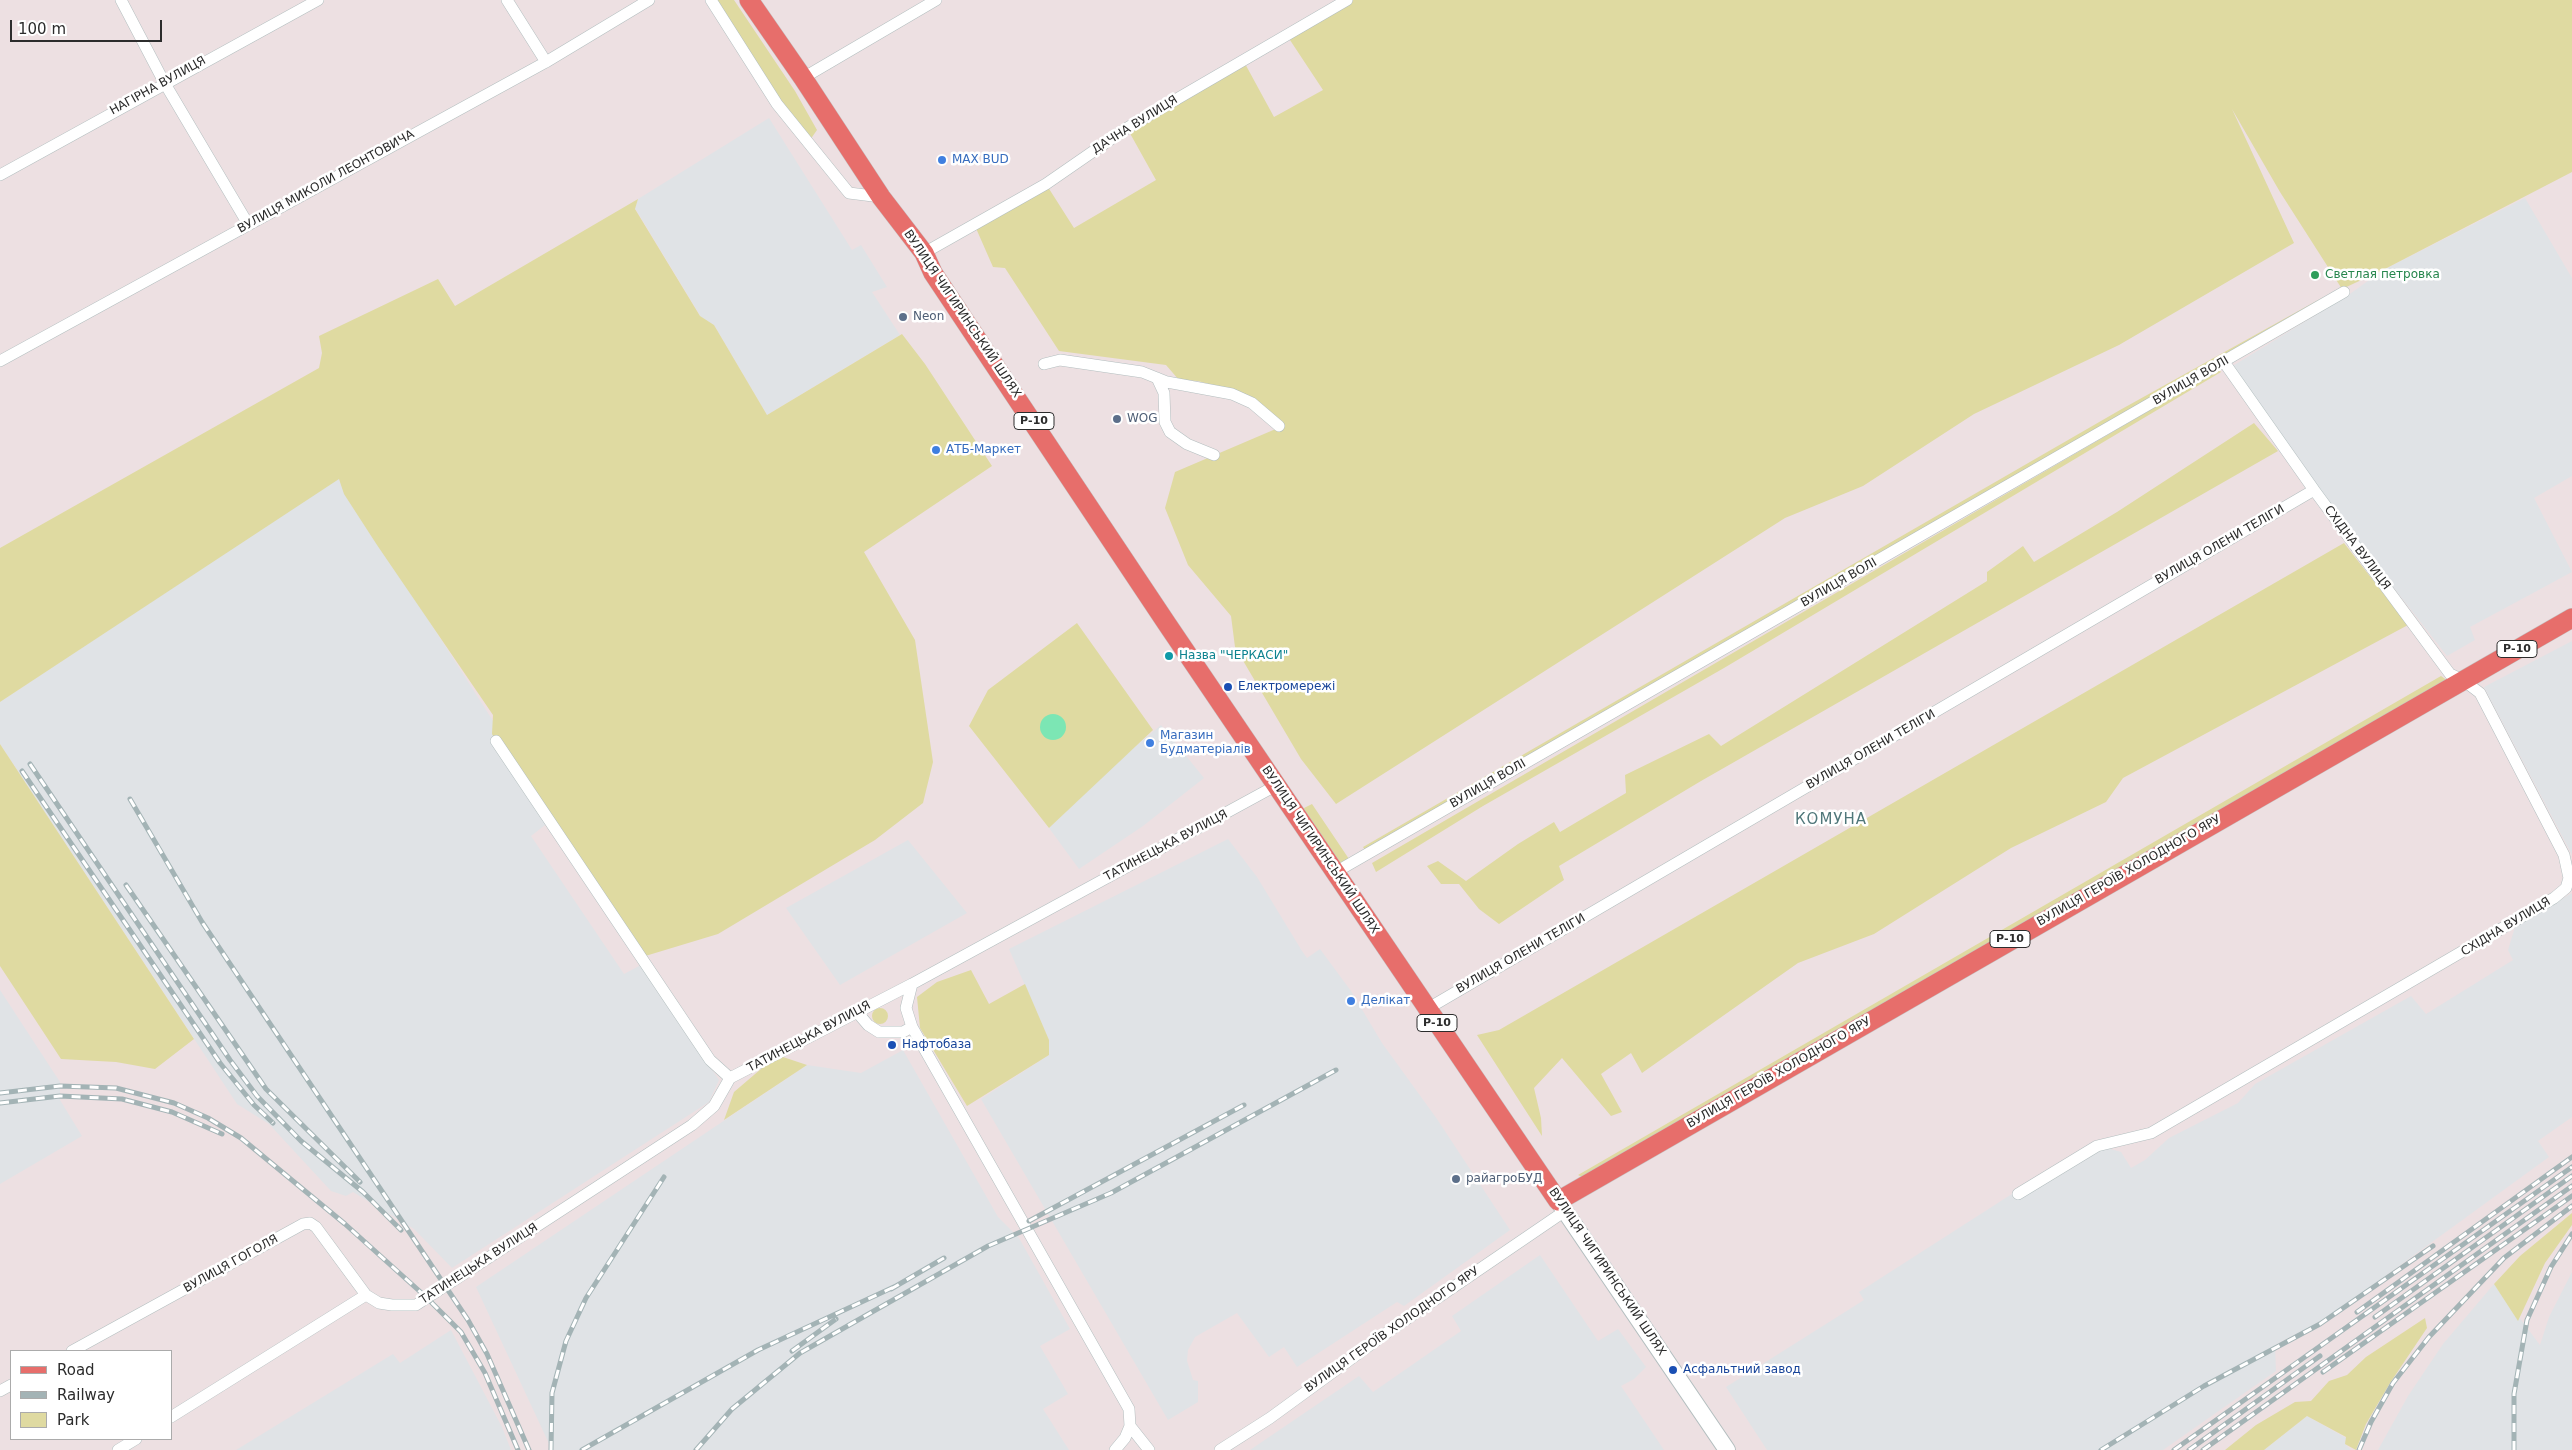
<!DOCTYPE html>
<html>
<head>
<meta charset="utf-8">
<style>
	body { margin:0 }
	#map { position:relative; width:2572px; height:1450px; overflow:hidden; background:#ede0e2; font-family:"DejaVu Sans",sans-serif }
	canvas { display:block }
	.legend { position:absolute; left:10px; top:1350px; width:162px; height:90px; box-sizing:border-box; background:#fff; border:1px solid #ababab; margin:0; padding:6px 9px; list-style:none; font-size:15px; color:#2c2c2c }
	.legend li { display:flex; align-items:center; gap:10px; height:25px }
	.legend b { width:25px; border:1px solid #ababab }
	.scale { position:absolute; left:10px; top:20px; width:152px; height:22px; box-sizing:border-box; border:2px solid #2c2c2c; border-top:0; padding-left:6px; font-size:15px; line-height:18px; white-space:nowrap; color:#2c2c2c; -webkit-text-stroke:4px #fff; paint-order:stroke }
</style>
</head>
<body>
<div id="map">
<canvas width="2572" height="1450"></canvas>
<ul class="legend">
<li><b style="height:6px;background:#e76e6b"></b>Road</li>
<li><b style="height:6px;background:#a3b3b5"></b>Railway</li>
<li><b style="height:14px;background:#dfdaa1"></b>Park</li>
</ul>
<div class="scale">100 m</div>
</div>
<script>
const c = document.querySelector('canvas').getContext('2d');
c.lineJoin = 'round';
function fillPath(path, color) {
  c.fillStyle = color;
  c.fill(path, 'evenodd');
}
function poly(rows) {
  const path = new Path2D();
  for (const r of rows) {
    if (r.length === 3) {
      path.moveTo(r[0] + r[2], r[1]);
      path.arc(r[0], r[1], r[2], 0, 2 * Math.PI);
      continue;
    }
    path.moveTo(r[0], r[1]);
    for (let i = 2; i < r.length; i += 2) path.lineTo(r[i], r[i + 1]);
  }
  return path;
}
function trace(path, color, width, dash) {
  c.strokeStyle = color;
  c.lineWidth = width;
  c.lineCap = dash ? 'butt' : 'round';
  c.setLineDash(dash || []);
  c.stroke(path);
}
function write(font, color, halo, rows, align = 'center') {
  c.font = font + ' "DejaVu Sans",sans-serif';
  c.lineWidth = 5;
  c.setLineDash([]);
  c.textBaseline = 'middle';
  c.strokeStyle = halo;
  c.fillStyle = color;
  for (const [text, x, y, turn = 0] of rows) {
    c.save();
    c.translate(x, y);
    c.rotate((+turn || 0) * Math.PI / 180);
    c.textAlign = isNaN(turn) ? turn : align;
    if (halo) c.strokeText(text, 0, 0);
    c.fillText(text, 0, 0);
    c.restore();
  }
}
fillPath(poly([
	[769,118,852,250,861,245,887,287,872,292,900,335,767,415,714,325,701,317,635,208,638,199],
	[2525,198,2572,278,2572,476,2534,498,2572,572,2470,627,2475,640,2447,656,2323,497,2231,367,2347,296,2383,270],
	[338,478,495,724,549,822,531,836,624,974,641,965,719,1080,709,1102,452,1268,414,1229,353,1192,346,1196,331,1191,269,1124,237,1104,0,744,0,702],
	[2572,641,2572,855,2484,687],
	[1161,725,1204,778,1143,826,1079,869,1049,828,1118,761],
	[1228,839,1257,877,1302,951,1307,958,1320,949,1351,991,1382,1043,1437,1119,1510,1230,1404,1306,1397,1302,1297,1367,1284,1347,1269,1357,1237,1313,1195,1337,1188,1350,1187,1361,1193,1380,1198,1381,1198,1402,1168,1420,981,1099,1049,1055,1049,1040,1009,949],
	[908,840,967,913,840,985,786,908],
	[2572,893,2572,1117,2538,1141,2549,1157,2329,1317,2275,1345,2276,1371,2163,1450,1767,1450,1726,1387,1864,1300,1859,1292,2015,1192,2021,1198,2104,1147,2121,1152,2131,1168,2145,1160,2169,1138,2238,1103,2255,1084,2411,996,2426,1014,2513,960,2508,950,2515,927],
	[0,990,60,1082,60,1100,82,1136,0,1184],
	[903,1050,998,1217,1019,1238,1070,1329,1040,1346,1068,1394,1043,1409,1069,1450,552,1450,476,1287,807,1065,861,1073],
	[1540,1255,1598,1341,1618,1329,1646,1367,1634,1379,1621,1386,1664,1450,1250,1450,1359,1376,1373,1392,1461,1331,1452,1316],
	[2572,1272,2572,1450,2378,1450,2408,1396,2443,1344,2494,1284,2540,1345,2549,1317],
	[451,1330,502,1427,511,1450,236,1450,393,1354,400,1363],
	[2307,1416,2346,1438,2345,1444,2351,1450,2264,1450]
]), '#e0e3e6');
fillPath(poly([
	[713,0,734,0,795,91,817,130,810,140,799,130],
	[1347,0,2572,0,2572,172,2383,270,2342,289,2280,192,2232,109,2294,243,2119,345,1974,414,1863,486,1785,518,1336,804,1301,759,1235,647,1231,616,1188,565,1165,508,1175,472,1285,425,1250,396,1198,381,1179,380,1166,365,1059,351,1005,268,993,267,975,226,1046,184,1074,228,1156,180,1127,128,1243,60,1274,117,1323,90,1286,34],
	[638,199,635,209,700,316,714,325,767,415,902,334,925,364,992,466,864,552,915,640,933,762,923,803,875,840,718,934,642,957,496,741,492,734,493,715,377,545,344,494,339,479,0,702,0,548,319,368,322,353,319,336,438,279,455,306],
	[2327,295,1366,852,1363,847,2120,410],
	[2219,370,2221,372,1724,668,1483,806,1376,872,1372,863],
	[2254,423,2278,451,1701,781,1559,866,1564,880,1499,924,1479,909,1459,884,1441,884,1427,866,1438,861,1466,881,1518,844,1554,822,1560,832,1626,793,1625,775,1709,734,1721,746,1987,581,1987,572,2023,546,2034,562,2117,512],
	[2344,543,2408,625,2123,778,2106,802,2011,848,1874,934,1798,963,1642,1073,1631,1053,1601,1074,1622,1112,1611,1116,1562,1058,1534,1088,1541,1118,1542,1136,1477,1035,1499,1030],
	[1077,623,1153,730,1049,828,969,726,988,690],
	[2441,676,2448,681,1584,1178,1578,1175],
	[0,744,194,1039,155,1069,116,1062,61,1059,0,966],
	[1312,804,1349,859,1335,867,1298,811],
	[971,970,989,1004,1025,984,1049,1040,1049,1055,967,1106,920,1028,917,997,937,982],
	[880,1016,8],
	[783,1057,807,1065,724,1120,734,1092,768,1063],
	[2572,1213,2572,1225,2545,1263,2518,1321,2494,1284,2520,1256],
	[2425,1318,2427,1328,2390,1383,2366,1424,2356,1450,2345,1444,2346,1437,2307,1416,2264,1450,2225,1450,2256,1425,2295,1402,2311,1401,2329,1381,2347,1375,2366,1357]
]), '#dfdaa1');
fillPath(poly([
	[1053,727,13]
]), '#7ce6b4');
const street = poly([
	[121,0,164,82,248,224],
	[507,0,546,62],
	[711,0,777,104,849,193,881,197],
	[803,78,936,0],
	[0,175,318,0],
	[924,253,1046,184,1127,128,1347,0],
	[0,361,546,62,649,0],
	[1044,364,1060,360,1142,372,1167,382,1232,394,1252,403,1279,426],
	[1157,378,1164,393,1165,422,1170,432,1187,444,1214,455],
	[496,741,710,1060,730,1078],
	[1334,873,2344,292],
	[912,984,906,1008,912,1027,1129,1409,1130,1426,1125,1438,1115,1450],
	[1427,1009,2314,490],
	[857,1012,868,1025,879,1032,903,1032,912,1027],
	[2018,1194,2097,1146,2151,1133,2554,898,2566,888,2569,878,2564,855,2480,693,2463,680,2450,674,2314,490,2224,362],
	[72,1351,303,1224,310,1223,316,1227,366,1295,379,1303,392,1305,416,1305,692,1125,714,1106,730,1078,912,984,1277,785],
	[0,1391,11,1385],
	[171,1417,366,1295],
	[1130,1426,1149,1450],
	[118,1450,136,1439],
	[1220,1450,1270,1418,1392,1329,1565,1211]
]);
const secondary = poly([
	[1558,1201,1727,1450]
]);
const primary = poly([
	[749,0,803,78,881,197,924,253,933,273,1167,624,1558,1201,2572,618]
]);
trace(street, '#b3bebf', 12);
trace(secondary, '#b3bebf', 18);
trace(primary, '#c4c4c4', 20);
trace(street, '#fff', 11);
trace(secondary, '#fff', 16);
trace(primary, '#e76e6b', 19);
const rail = poly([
	[30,764,230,1060,257,1096,301,1141,363,1192,401,1230],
	[22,771,220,1063,254,1105,273,1123],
	[130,799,202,922,468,1320,487,1354,529,1450],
	[126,885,266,1089,360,1182],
	[0,1093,60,1086,116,1088,174,1103,208,1118,241,1138,345,1224,426,1297,461,1332,485,1373,518,1450],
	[0,1103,60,1096,122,1099,172,1112,222,1134],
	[1029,1221,1244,1105],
	[891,1289,944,1258],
	[2357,1312,2572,1157],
	[2375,1317,2572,1176],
	[792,1351,836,1319],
	[2323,1372,2572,1196],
	[551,1450,552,1393,566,1341,586,1298,664,1177],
	[582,1450,758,1350,896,1286],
	[696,1450,732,1409,800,1353,988,1246,1111,1193,1336,1070],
	[2101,1450,2204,1386,2320,1324,2433,1246],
	[2174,1450,2572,1167],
	[2189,1450,2320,1356],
	[2203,1450,2572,1186],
	[2359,1450,2371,1422,2393,1383,2429,1337,2504,1258,2572,1206],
	[2514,1450,2514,1394,2527,1320,2551,1267,2572,1234]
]);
trace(rail, '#a3b3b5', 5);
trace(rail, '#fff', 3, [9]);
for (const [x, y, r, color] of [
	[942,160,5,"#3f7fe0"],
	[2315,275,5,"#2e9e5b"],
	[903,317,5,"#5c6f8a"],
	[1117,419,5,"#5c6f8a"],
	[936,450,5,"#3f7fe0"],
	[1169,656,5,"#0f9aa8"],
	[1228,687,5,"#1a4fb4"],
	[1150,743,5,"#3f7fe0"],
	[1351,1001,5,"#3f7fe0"],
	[892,1045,5,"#1a4fb4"],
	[1456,1179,5,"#5c6f8a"],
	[1673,1370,5,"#1a4fb4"]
]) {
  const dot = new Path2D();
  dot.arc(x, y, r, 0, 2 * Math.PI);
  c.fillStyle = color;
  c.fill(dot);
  trace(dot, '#fff', 2);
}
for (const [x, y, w] of [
	[1034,421,40],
	[2517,649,40],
	[2010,939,40],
	[1437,1023,40]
]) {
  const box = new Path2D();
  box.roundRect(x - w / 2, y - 8.5, w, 17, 4);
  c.fillStyle = '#fff';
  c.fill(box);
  trace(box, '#2c2c2c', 1);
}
write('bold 11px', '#2c2c2c', null, [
	["Р-10",1034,421],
	["Р-10",2517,649],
	["Р-10",2010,939],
	["Р-10",1437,1023]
]);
write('12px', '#2c2c2c', '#fff', [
	["НАГІРНА ВУЛИЦЯ",158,86,-29],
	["ДАЧНА ВУЛИЦЯ",1135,125,-32],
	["ВУЛИЦЯ МИКОЛИ ЛЕОНТОВИЧА",326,182,-29],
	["ВУЛИЦЯ ЧИГИРИНСЬКИЙ ШЛЯХ",962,314,56],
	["ВУЛИЦЯ ВОЛІ",2191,381,-30],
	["ВУЛИЦЯ ОЛЕНИ ТЕЛІГИ",2220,545,-30],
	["СХІДНА ВУЛИЦЯ",2357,548,53],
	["ВУЛИЦЯ ВОЛІ",1839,583,-30],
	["ВУЛИЦЯ ОЛЕНИ ТЕЛІГИ",1871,750,-30],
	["ВУЛИЦЯ ВОЛІ",1488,784,-30],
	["ТАТИНЕЦЬКА ВУЛИЦЯ",1166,846,-28],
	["ВУЛИЦЯ ЧИГИРИНСЬКИЙ ШЛЯХ",1320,850,56],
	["ВУЛИЦЯ ГЕРОЇВ ХОЛОДНОГО ЯРУ",2129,871,-30],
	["СХІДНА ВУЛИЦЯ",2506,927,-31],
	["ВУЛИЦЯ ОЛЕНИ ТЕЛІГИ",1521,954,-30],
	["ТАТИНЕЦЬКА ВУЛИЦЯ",809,1037,-28],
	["ВУЛИЦЯ ГЕРОЇВ ХОЛОДНОГО ЯРУ",1779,1073,-30],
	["ВУЛИЦЯ ГОГОЛЯ",231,1264,-29],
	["ТАТИНЕЦЬКА ВУЛИЦЯ",479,1264,-33],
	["ВУЛИЦЯ ЧИГИРИНСЬКИЙ ШЛЯХ",1607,1272,56],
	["ВУЛИЦЯ ГЕРОЇВ ХОЛОДНОГО ЯРУ",1392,1330,-35]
]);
write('12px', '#366cbe', '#fff', [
	["MAX BUD",952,160],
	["АТБ-Маркет",946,450],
	["Магазин",1160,736],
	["Будматеріалів",1160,750],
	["Делікат",1361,1001]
], 'left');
write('12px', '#27864d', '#fff', [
	["Светлая петровка",2325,275]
], 'left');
write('12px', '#4e5e75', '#fff', [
	["Neon",913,317],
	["WOG",1127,419],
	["райагроБУД",1466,1179]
], 'left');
write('12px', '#0d838f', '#fff', [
	["Назва \"ЧЕРКАСИ\"",1179,656]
], 'left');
write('12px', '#164399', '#fff', [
	["Електромережі",1238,687],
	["Нафтобаза",902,1045],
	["Асфальтний завод",1683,1370]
], 'left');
c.letterSpacing = '1px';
write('15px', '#50777a', '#fff', [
	["КОМУНА",1831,820]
]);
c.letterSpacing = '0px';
</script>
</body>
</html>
